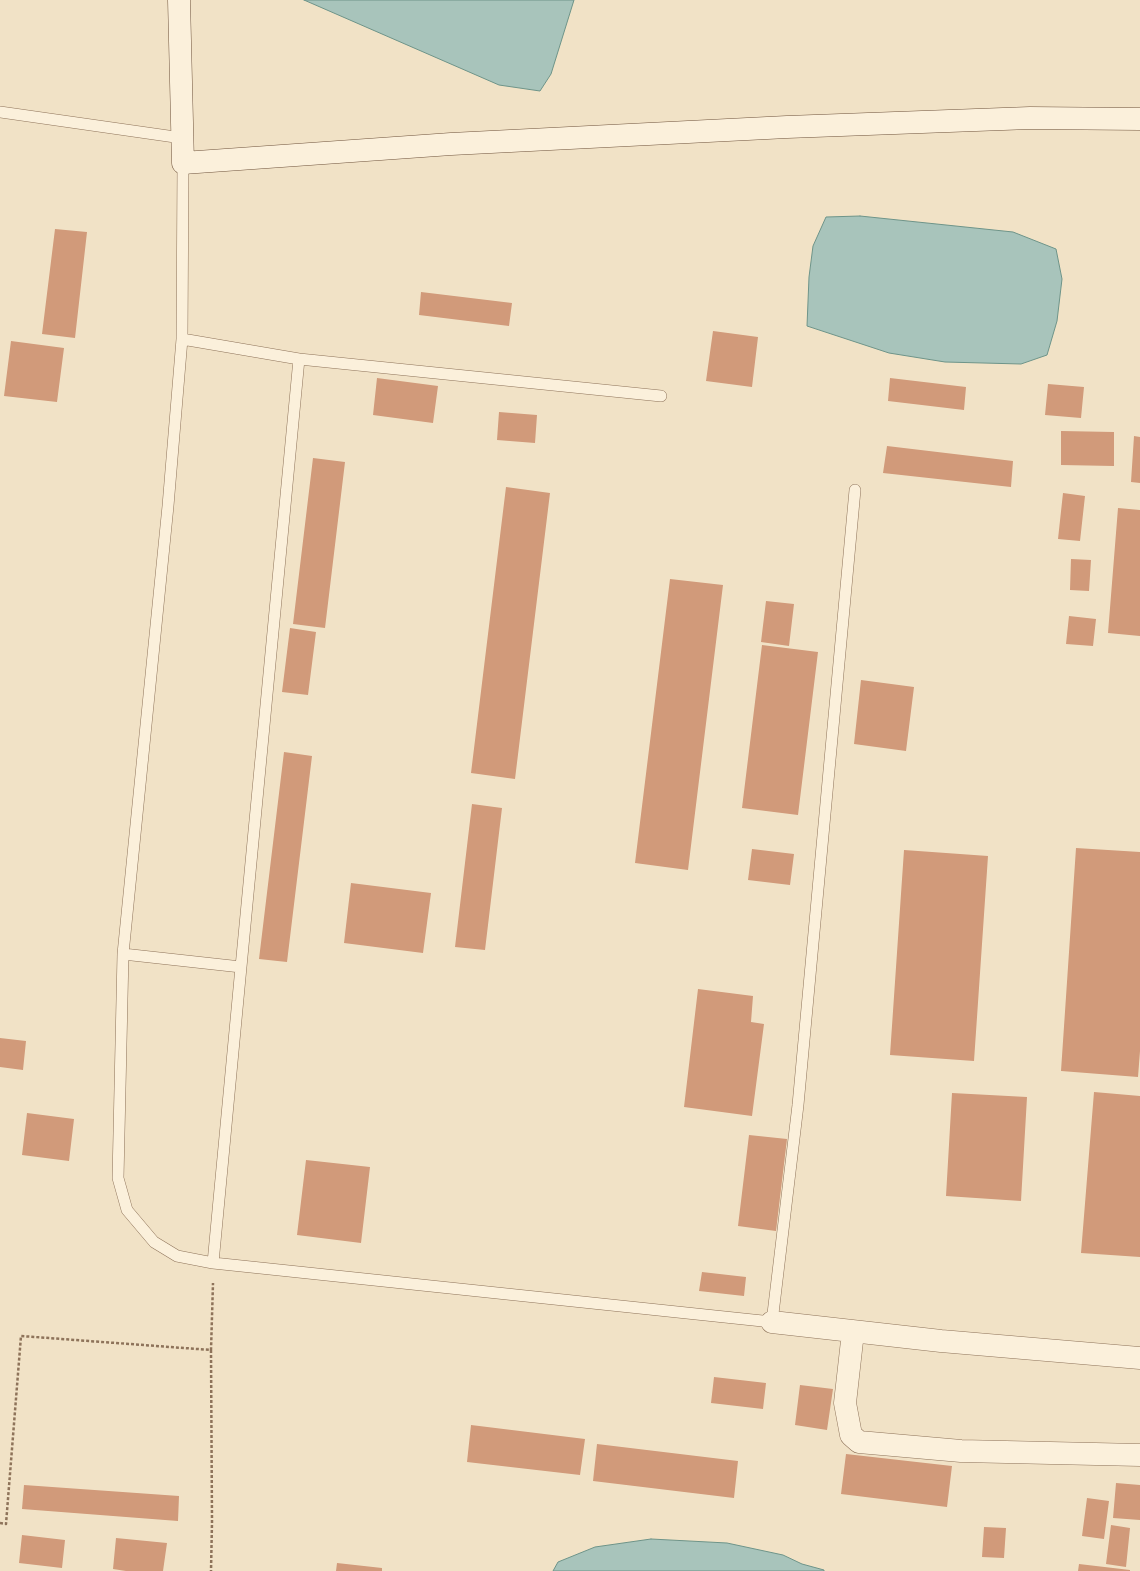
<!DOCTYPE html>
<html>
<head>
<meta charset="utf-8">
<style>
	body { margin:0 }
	canvas { display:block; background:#f1e2c6 }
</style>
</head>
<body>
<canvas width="1140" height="1571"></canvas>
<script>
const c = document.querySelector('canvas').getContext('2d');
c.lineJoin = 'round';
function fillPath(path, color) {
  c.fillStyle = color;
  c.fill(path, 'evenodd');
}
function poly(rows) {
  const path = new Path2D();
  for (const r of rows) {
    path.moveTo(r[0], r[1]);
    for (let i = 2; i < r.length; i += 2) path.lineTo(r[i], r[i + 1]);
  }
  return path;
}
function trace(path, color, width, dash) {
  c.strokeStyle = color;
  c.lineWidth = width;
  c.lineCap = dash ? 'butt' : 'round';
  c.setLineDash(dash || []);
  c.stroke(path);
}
const water = poly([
	[304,0,574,0,551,74,540,91,499,85,304,0],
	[860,216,1013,232,1056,249,1062,279,1057,321,1047,355,1021,364,945,362,889,353,807,326,809,277,813,246,826,217,860,216],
	[651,1539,727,1543,783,1555,802,1564,824,1570,824,1571,553,1571,558,1562,595,1547,651,1539]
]);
fillPath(water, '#a8c4bb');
trace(water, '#6e9489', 1);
fillPath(poly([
	[55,229,87,232,75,338,42,334],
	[421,292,512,303,509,326,419,315],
	[713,331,758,337,752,387,706,381],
	[11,341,64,348,57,402,4,396],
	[377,378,438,386,433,423,373,415],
	[890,378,966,387,964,410,888,401],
	[1048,384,1084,387,1081,418,1045,415],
	[499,412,537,415,535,443,497,440],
	[1061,431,1114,432,1114,466,1061,465],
	[1134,436,1140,437,1140,483,1131,482],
	[887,446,1013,461,1011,487,883,473],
	[313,458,345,462,325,628,293,624],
	[506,487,550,493,515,779,471,773],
	[1063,493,1085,496,1080,541,1058,539],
	[1118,508,1140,510,1140,636,1108,633],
	[1071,559,1091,560,1089,591,1070,590],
	[670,579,723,585,688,870,635,863],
	[766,601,794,604,789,646,761,642],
	[1069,616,1096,619,1093,646,1066,644],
	[290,628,316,632,308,695,282,692],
	[762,645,818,652,798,815,742,808],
	[861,680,914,687,906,751,854,744],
	[284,752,312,756,287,962,259,959],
	[472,804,502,808,485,950,455,947],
	[1076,848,1140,852,1140,1051,1138,1077,1061,1071],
	[752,849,794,854,790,885,748,880],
	[904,850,988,856,974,1061,890,1055],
	[351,883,431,893,423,953,344,943],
	[698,989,753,996,751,1022,764,1024,752,1116,684,1107],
	[0,1038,26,1041,23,1070,0,1067],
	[1094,1092,1140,1096,1140,1257,1081,1253],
	[952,1093,1027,1097,1021,1201,946,1196],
	[27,1113,74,1119,69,1161,22,1155],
	[749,1135,787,1139,776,1231,738,1226],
	[306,1160,370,1167,361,1243,297,1235],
	[702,1272,746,1277,744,1296,699,1291],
	[714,1377,766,1383,763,1409,711,1403],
	[800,1385,833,1389,827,1430,795,1425],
	[471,1425,585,1439,580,1475,467,1462],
	[597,1444,738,1461,734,1498,593,1481],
	[846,1454,952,1466,947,1507,841,1494],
	[1116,1483,1140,1485,1140,1520,1113,1518],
	[24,1485,179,1496,178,1521,22,1509],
	[1087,1498,1109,1501,1104,1539,1082,1536],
	[1111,1525,1130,1528,1126,1567,1106,1564],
	[984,1527,1006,1528,1004,1558,982,1557],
	[22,1535,65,1540,62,1568,19,1563],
	[116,1538,167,1543,163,1571,126,1571,113,1569],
	[337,1563,382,1568,382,1571,336,1571],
	[1079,1564,1130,1570,1130,1571,1078,1571]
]), '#d19a7a');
const lane = poly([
	[0,112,182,138],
	[183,163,182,339,168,506,123,954,118,1178,127,1210,154,1242,177,1256,213,1263,772,1322,798,1105,855,490],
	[299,359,661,396],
	[123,954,241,967,299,359,182,339],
	[213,1263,241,967]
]);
const street = poly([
	[772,1322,941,1341,1140,1358],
	[853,1332,845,1403,851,1435,859,1442,961,1451,1140,1455]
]);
const secondary = poly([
	[179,0,183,163,451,144,787,127,1030,118,1140,119]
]);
trace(lane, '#8e735a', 12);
trace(street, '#8e735a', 23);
trace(secondary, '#70543d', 23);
trace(poly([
	[211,1350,212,1522,211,1571],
	[0,1523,6,1524,21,1336,211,1350,213,1283]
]), '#8e735a', 2.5, [3, 2]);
trace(lane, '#fbf0db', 11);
trace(street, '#fbf0db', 22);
trace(secondary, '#fbf0db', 22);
</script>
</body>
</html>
